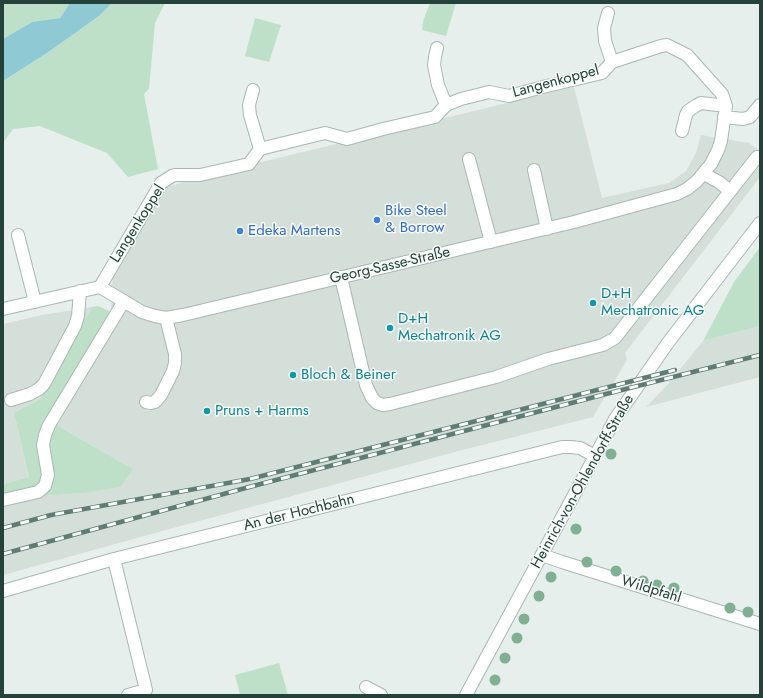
<!DOCTYPE html>
<html>
<head>
<meta charset="utf-8">
<style>
	body { margin:0 }
	#map { position:relative; width:763px; height:698px; overflow:hidden; background:#e6efeb; font-family:Jost,sans-serif }
	canvas { display:block }
	.frame { position:absolute; inset:0; border:4px solid #24423a; pointer-events:none }
</style>
</head>
<body>
<div id="map">
<canvas width="763" height="698"></canvas>
<div class="frame"></div>
</div>
<script>
const c = document.querySelector('canvas').getContext('2d');
c.lineJoin = 'round';
function fillPath(path, color) {
  c.fillStyle = color;
  c.fill(path, 'evenodd');
}
function poly(rows) {
  const path = new Path2D();
  for (const r of rows) {
    path.moveTo(r[0], r[1]);
    for (let i = 2; i < r.length; i += 2) path.lineTo(r[i], r[i + 1]);
  }
  return path;
}
function trace(path, color, width, dash) {
  c.strokeStyle = color;
  c.lineWidth = width;
  c.lineCap = dash ? 'butt' : 'round';
  c.setLineDash(dash || []);
  c.stroke(path);
}
function write(font, color, halo, rows, align = 'center') {
  c.font = font + ' Jost,sans-serif';
  c.lineWidth = 3;
  c.setLineDash([]);
  c.textBaseline = 'middle';
  c.strokeStyle = halo;
  c.fillStyle = color;
  for (const [text, x, y, turn = 0] of rows) {
    c.save();
    c.translate(x, y);
    c.rotate((+turn || 0) * Math.PI / 180);
    c.textAlign = isNaN(turn) ? turn : align;
    if (halo) c.strokeText(text, 0, 0);
    c.fillText(text, 0, 0);
    c.restore();
  }
}
fillPath(poly([
	[574,87,602,198,669,183,686,171,696,153,701,135,749,143,760,151,760,177,625,353,627,360,593,417,455,452,166,530,3,575,3,506,42,496,84,493,133,469,48,420,111,313,113,269,158,190,199,177],
	[92,307,40,399,14,413,29,477,3,484,3,324,42,315],
	[760,326,760,377,646,407,668,384,703,341]
]), '#d4dfda');
fillPath(poly([
	[3,3,70,3,60,18,32,22,3,39],
	[112,3,165,3,155,23,149,89,144,94,158,169,128,177,107,153,40,126,13,129,3,143,3,81,47,53,99,16],
	[430,3,456,3,446,36,422,30,423,21],
	[255,18,281,25,269,62,245,56],
	[760,247,760,326,703,341,734,282],
	[98,306,111,312,48,420,133,469,120,487,84,493,42,496,3,506,3,484,29,477,14,413,40,399,92,307],
	[279,663,288,695,240,695,235,675]
]), '#bfe0c8');
fillPath(poly([
	[70,3,112,3,99,16,47,53,3,81,3,39,32,22,60,18]
]), '#8ec9d4');
const minor = poly([
	[608,13,604,28,605,41,612,62],
	[437,48,435,57,434,65,438,85,446,105],
	[253,90,249,105,250,115,260,149],
	[724,117,743,119,750,117,760,105],
	[682,131,686,115,688,111,697,105,701,103,726,106],
	[469,159,491,242],
	[534,170,547,229],
	[704,174,719,182,730,191],
	[18,235,35,302],
	[341,277,366,385,372,398,377,403,383,405,390,404,496,377,548,359,603,345,615,338,757,157],
	[3,309,100,287,142,312,155,316,166,318,183,315,414,260,574,222,677,194,687,189,697,181,711,164,718,150,721,141,726,106,722,94,687,55,667,45,661,46,612,62,602,73,547,86,509,96,489,92,461,99,446,105,435,117,383,129,347,139,325,133,260,149,249,164,200,175,175,175,172,176,161,183,100,287],
	[11,400,30,394,39,389,44,384,75,326,78,316,80,291],
	[146,402,151,403,155,402,161,395,173,371,175,363,175,354,166,318],
	[3,500,38,492,45,486,48,475,43,445,45,435,49,425,124,301],
	[542,555,562,562,760,624],
	[114,559,146,690,128,695],
	[3,591,114,559,562,447,571,447,580,448,595,456],
	[366,687,381,695],
	[466,695,615,419,667,344,760,223]
]);
trace(minor, '#a8b8b2', 14);
trace(minor, '#fff', 12);
const rail = poly([
	[3,528,51,515,250,479,675,370],
	[3,554,253,486,606,394,760,355]
]);
trace(rail, '#5f7d75', 4.5);
trace(rail, '#f7fbf9', 3, [9]);
c.fillStyle = '#80af93';
for (const [x, y] of [
	[611,454],
	[576,529],
	[587,562],
	[616,571],
	[551,577],
	[643,581],
	[657,585],
	[674,588],
	[539,596],
	[730,608],
	[748,612],
	[524,619],
	[517,638],
	[505,658],
	[495,680]
]) {
  c.beginPath();
  c.arc(x, y, 5.5, 0, 2 * Math.PI);
  c.fill();
}
for (const [x, y, r, color] of [
	[377,220,4,"#3f7fe0"],
	[240,231,4,"#3f7fe0"],
	[593,303,4,"#0f9aa8"],
	[390,328,4,"#0f9aa8"],
	[293,375,4,"#0f9aa8"],
	[207,411,4,"#0f9aa8"]
]) {
  const dot = new Path2D();
  dot.arc(x, y, r, 0, 2 * Math.PI);
  c.fillStyle = color;
  c.fill(dot);
  trace(dot, '#f7fbf9', 1.5);
}
write('15px', '#24423a', '#f7fbf9', [
	["Langenkoppel",556,82,-15],
	["Langenkoppel",138,224,-58],
	["Georg-Sasse-Straße",390,266,-13],
	["Heinrich-von-Ohlendorff-Straße",583,482,-61],
	["An der Hochbahn",299,513,-14],
	["Wildpfahl",651,590,17]
]);
write('15px', '#366cbe', '#f7fbf9', [
	["Bike Steel",385,211],
	["& Borrow",385,228],
	["Edeka Martens",248,231]
], 'left');
write('15px', '#0d838f', '#f7fbf9', [
	["D+H",601,294],
	["Mechatronic AG",601,311],
	["D+H",398,319],
	["Mechatronik AG",398,336],
	["Bloch & Beiner",301,375],
	["Pruns + Harms",215,411]
], 'left');
</script>
</body>
</html>
